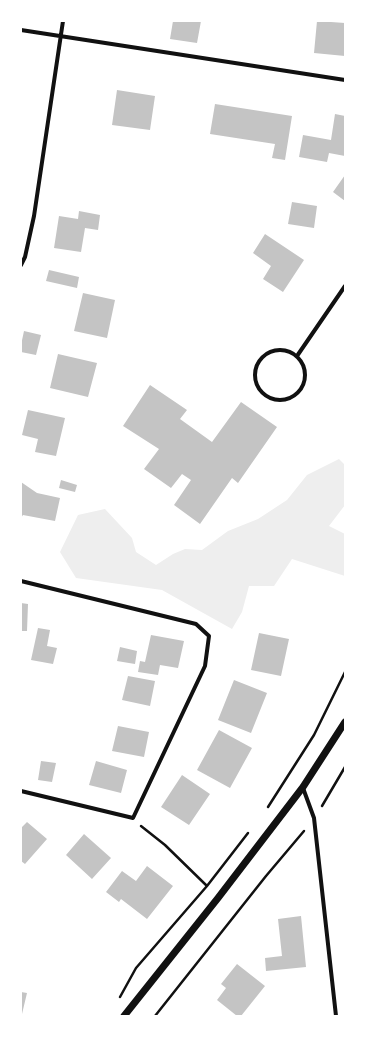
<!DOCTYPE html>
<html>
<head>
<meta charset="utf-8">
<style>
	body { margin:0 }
	#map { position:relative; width:366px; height:1037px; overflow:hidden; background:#fff; font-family:"Open Sans",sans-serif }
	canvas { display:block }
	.frame { position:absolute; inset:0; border:22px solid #fff; pointer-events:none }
</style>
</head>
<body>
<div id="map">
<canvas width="366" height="1037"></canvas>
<div class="frame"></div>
</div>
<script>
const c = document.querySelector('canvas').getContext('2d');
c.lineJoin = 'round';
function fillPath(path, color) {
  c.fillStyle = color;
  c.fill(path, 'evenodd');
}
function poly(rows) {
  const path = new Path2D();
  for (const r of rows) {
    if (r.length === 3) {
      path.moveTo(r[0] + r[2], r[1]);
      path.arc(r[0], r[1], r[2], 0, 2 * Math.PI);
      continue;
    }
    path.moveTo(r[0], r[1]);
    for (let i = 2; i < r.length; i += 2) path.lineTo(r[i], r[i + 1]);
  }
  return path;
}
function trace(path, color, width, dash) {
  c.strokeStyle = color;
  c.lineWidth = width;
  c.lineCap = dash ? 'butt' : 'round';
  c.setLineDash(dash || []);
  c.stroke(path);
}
fillPath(poly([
	[339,459,345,465,345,505,329,526,345,534,345,576,292,559,274,586,249,586,242,612,232,629,162,590,76,578,60,552,78,515,105,509,132,538,136,552,156,565,173,554,185,549,202,550,228,531,258,519,287,500,307,475]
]), '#eee');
fillPath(poly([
	[173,21,201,21,197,43,170,39],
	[317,21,345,23,345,56,314,53],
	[117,90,155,96,150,130,112,125],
	[215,104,292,116,285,160,272,158,275,144,210,134],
	[335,114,345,116,345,156,329,153,327,162,299,157,303,135,331,140],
	[345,175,345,201,333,192],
	[292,202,317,206,314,228,288,224],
	[79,211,100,215,98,230,85,228,81,252,54,248,59,216,78,219],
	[265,234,304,260,283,292,263,279,271,266,253,253],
	[49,270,79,277,77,288,46,281],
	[83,293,115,300,107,338,74,331],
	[24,331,41,335,36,355,21,352,21,345],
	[58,354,97,363,88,397,50,388],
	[150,385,187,410,180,419,212,442,241,402,277,427,238,483,232,478,200,524,174,505,191,480,182,474,171,488,144,469,159,449,123,426],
	[28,410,65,418,56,456,35,452,38,439,22,435],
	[61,480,77,485,75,492,59,488],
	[21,482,37,493,60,498,55,521,23,515,21,518],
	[21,603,28,604,27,631,21,631],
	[38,628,50,630,47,646,57,648,53,664,31,660],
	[259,633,289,639,281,676,251,670],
	[151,635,184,641,178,668,160,665,158,675,138,672,140,661,145,662],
	[120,647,137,651,135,664,117,661],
	[128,676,155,681,150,706,122,700],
	[234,680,267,693,251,733,218,720],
	[118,726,149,732,144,757,112,751],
	[219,730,252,748,230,788,197,770],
	[41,761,56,763,52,782,38,780],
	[96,761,127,770,121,793,89,785],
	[182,775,210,794,189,825,161,807],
	[27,822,47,839,25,864,21,861,21,828],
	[84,834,111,858,92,879,66,855],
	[147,866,173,886,147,919,121,899,119,902,106,892,122,871,136,881],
	[301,916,306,967,266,971,265,958,282,956,278,919],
	[237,964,265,986,241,1016,237,1016,217,1000,226,988,221,984],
	[21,992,27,993,22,1014,21,1014]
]), '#c4c4c4');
trace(poly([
	[322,806,345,767],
	[268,807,314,735,345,672],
	[141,826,165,845,207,886],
	[120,997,136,968,207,886,248,833],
	[155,1016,266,876,304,831]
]), '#111', 2.5);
trace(poly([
	[21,30,345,80],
	[21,265,25,257,34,216,63,21],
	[280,375,25],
	[297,356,345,286],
	[21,581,196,624,209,636,205,666,133,818,21,791],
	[303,788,314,818,336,1016]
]), '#111', 4);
trace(poly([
	[124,1016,218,898,303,787,345,722]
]), '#111', 7);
</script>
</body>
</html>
